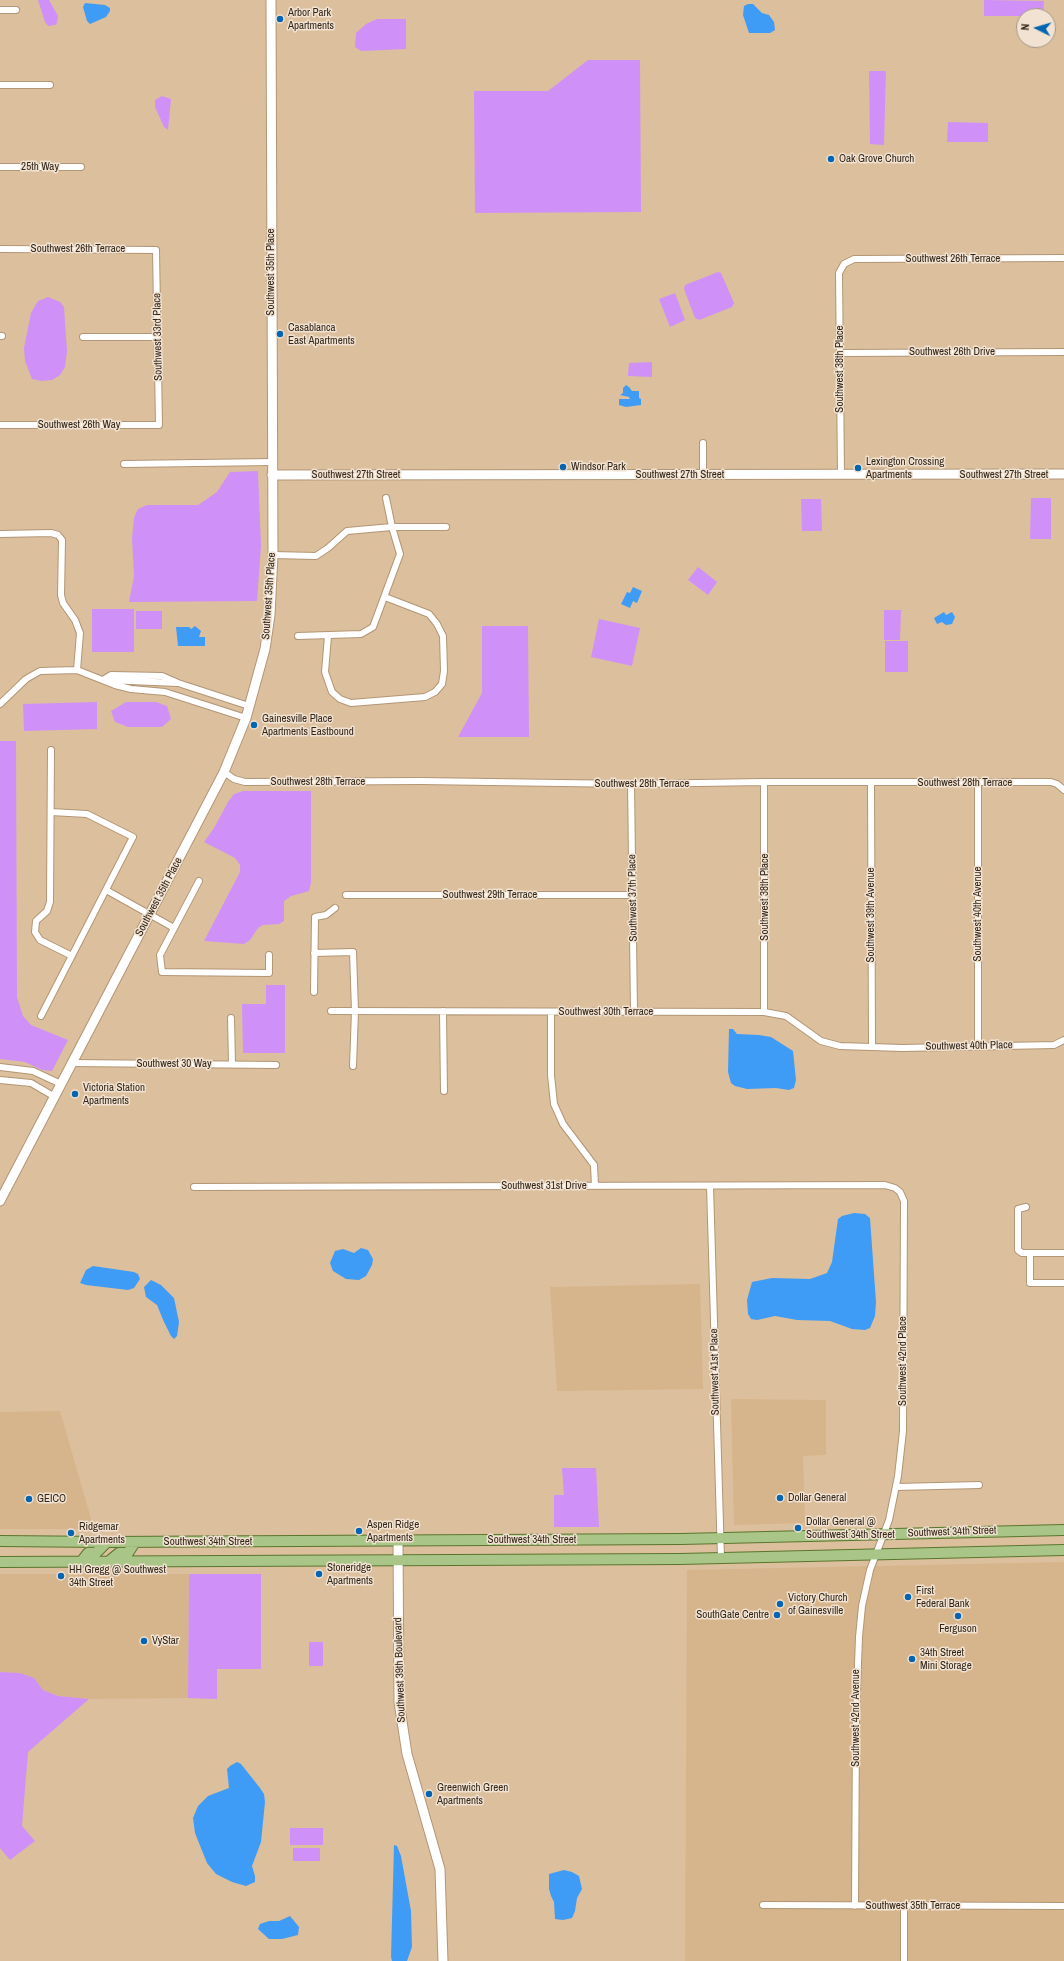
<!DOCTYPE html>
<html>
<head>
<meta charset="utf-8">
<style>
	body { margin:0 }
	#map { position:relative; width:1064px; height:1961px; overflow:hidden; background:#dcbf9d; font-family:"Archivo Narrow",sans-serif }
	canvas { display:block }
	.north { position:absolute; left:1016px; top:8px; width:40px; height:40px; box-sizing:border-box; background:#f1e2d1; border:1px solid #a59787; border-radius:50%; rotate:275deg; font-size:11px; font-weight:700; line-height:16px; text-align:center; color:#322619 }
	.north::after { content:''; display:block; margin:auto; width:14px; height:18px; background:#0466b2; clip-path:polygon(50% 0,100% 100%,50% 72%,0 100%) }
</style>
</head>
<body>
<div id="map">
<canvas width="1064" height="1961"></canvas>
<div class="north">N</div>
</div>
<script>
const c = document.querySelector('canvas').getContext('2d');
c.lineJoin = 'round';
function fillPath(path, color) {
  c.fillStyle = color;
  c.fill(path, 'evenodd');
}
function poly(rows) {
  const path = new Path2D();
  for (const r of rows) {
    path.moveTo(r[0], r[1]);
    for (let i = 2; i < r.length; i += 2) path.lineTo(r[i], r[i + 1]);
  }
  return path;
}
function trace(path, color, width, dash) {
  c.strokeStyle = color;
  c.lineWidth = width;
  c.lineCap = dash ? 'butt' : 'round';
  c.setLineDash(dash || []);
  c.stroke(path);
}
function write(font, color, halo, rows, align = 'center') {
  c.font = font + ' "Archivo Narrow",sans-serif';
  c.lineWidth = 3;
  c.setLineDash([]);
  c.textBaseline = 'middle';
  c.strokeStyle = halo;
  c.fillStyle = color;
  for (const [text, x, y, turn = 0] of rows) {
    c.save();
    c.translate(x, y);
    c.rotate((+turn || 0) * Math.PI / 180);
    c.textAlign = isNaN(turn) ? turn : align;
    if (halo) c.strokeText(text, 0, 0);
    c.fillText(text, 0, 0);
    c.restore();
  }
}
fillPath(poly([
	[700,1284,703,1389,557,1391,550,1287],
	[731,1399,826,1400,826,1455,803,1456,805,1523,734,1525],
	[60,1411,94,1529,0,1529,0,1412],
	[1064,1562,1064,1961,685,1961,687,1570],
	[0,1574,189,1574,188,1698,89,1699,58,1696,43,1690,33,1678,20,1673,0,1672]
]), '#d7b58c');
fillPath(poly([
	[38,0,49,0,58,16,57,23,55,25,48,26,45,22],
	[984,0,1044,1,1043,16,984,16],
	[377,19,406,19,406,49,361,51,355,47,356,33,366,24],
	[588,60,640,60,641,212,475,213,474,91,548,91],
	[869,71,886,71,884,145,870,144],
	[162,96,171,99,168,130,164,127,155,107,155,100],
	[948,122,988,123,988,142,947,142],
	[718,272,721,273,734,303,732,307,699,320,695,318,684,289,685,285],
	[675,293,685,320,670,327,659,299],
	[48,297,60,302,64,307,67,351,65,367,60,375,52,380,42,381,32,379,25,361,24,348,31,313,38,301],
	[652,362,652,377,628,376,629,363],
	[258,471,261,546,257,601,129,602,134,576,132,538,134,518,138,509,147,505,198,505,217,492,230,472],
	[1031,498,1051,498,1051,539,1030,539],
	[801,499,821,499,822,531,802,531],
	[698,567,717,582,708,595,688,580],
	[92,609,134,609,134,652,92,652],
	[884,610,901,610,900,640,884,640],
	[136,611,162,611,162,629,136,629],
	[599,619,640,628,632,666,591,657],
	[482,626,528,626,529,737,458,737,482,693],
	[885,641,908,641,908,672,885,672],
	[97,702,97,729,24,731,23,704],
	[126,702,156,702,167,706,171,719,162,727,128,727,115,722,111,711],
	[0,741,16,741,17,997,23,1016,31,1025,68,1040,52,1071,42,1070,25,1062,0,1059],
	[243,791,311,791,311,883,309,891,291,896,284,901,284,921,279,924,263,925,258,928,250,940,244,944,204,941,240,872,240,865,235,858,204,842,214,828,228,802,234,794],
	[266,985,285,985,285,1053,243,1053,242,1004,266,1004],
	[562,1468,596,1468,599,1527,554,1527,554,1495,564,1495],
	[189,1574,261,1574,261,1669,217,1669,217,1699,188,1698],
	[309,1642,323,1642,323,1666,309,1666],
	[0,1672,20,1673,34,1678,43,1690,58,1696,89,1699,28,1752,22,1826,35,1841,10,1860,0,1848],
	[290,1828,323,1828,323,1845,290,1845],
	[293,1848,320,1848,320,1861,293,1861]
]), '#cf91f8');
fillPath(poly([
	[85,3,105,5,110,8,110,11,106,17,90,24,87,21,83,7],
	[748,4,753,4,762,13,769,15,774,22,775,30,770,33,749,33,743,15,744,6],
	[626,385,629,387,632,391,639,391,639,398,641,399,641,405,626,407,619,405,619,399,630,399,629,397,620,395,623,393,623,388],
	[633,587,642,591,637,603,633,601,630,608,621,604,627,592,630,593],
	[944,612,946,615,952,612,955,617,952,624,946,625,942,622,937,624,934,618],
	[195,626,201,631,199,637,205,637,205,646,178,646,176,627,189,627,191,629],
	[729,1029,733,1029,737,1034,759,1035,771,1037,793,1051,796,1080,794,1088,789,1090,776,1088,747,1089,735,1086,731,1083,728,1072],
	[854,1213,865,1214,870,1218,876,1302,875,1316,870,1328,865,1330,852,1329,830,1321,797,1320,775,1316,757,1320,751,1319,748,1314,747,1300,752,1282,772,1278,810,1279,827,1273,832,1262,838,1219,842,1216],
	[361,1248,368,1250,373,1259,372,1265,366,1276,359,1280,346,1279,333,1271,330,1263,335,1251,343,1249,354,1253],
	[93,1266,134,1272,138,1274,140,1279,134,1288,128,1290,86,1285,80,1283,86,1270],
	[151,1280,161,1285,174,1298,179,1322,177,1336,174,1339,171,1336,164,1322,157,1305,146,1297,144,1287],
	[237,1762,241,1764,260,1788,264,1794,265,1802,261,1842,252,1866,255,1876,255,1882,246,1886,232,1882,216,1874,207,1863,195,1833,193,1818,198,1806,208,1796,229,1788,227,1769,230,1766],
	[394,1845,397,1846,401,1856,411,1911,412,1947,407,1961,392,1961,391,1957],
	[564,1870,572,1872,579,1876,582,1889,577,1898,575,1911,572,1918,563,1920,555,1919,554,1902,551,1896,549,1889,549,1874],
	[290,1916,299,1927,298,1935,282,1939,269,1939,258,1929,260,1924,269,1921,279,1921]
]), '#3f9cf6');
const street = poly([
	[0,10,16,10],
	[0,85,50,85],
	[0,167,81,167],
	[0,249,156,250,159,425,0,425],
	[0,336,2,336],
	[83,337,158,337],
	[840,353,1064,352],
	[703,443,703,475],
	[124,464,272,462],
	[841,475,839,273,844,264,854,259,1064,258],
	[386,498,392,527,446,527],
	[0,534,51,533,58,535,62,540,61,595,63,603,75,620,80,633,77,670],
	[273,555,316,556,328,548,347,531,392,527,400,554,373,627,361,634,298,636],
	[328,636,325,672,332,692,340,699,351,703,425,697,435,692,442,684,444,671,443,636,437,624,429,614,385,597],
	[103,680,111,675,162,676,178,683,249,706],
	[107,680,177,683],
	[0,704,26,679,40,671,77,670,115,685,131,689,165,692,246,718],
	[51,750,50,902,47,911,36,921,35,932,40,940,72,956],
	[224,772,234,779,245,782,420,781,631,784,764,782,1051,782,1057,784,1064,790],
	[871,783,872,1047],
	[631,784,634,1012],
	[199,881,160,955,162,972,269,973,269,955],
	[106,890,174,928],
	[346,895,633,895],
	[314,953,353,952,355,1011,353,1066],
	[314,992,315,917,326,915,335,908],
	[331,1011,764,1012,786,1016,821,1041,840,1046,902,1048,1054,1045,1064,1040],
	[443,1011,444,1091],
	[551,1012,551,1075,554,1104,563,1124,594,1165,595,1186],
	[764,1012,764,782],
	[41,1016,133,837,87,814,51,812],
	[231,1018,232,1064],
	[978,1045,978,782],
	[72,1063,276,1065],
	[0,1067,33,1071,61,1084],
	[0,1080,31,1083,55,1097],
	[710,1186,721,1558],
	[194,1187,885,1185,895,1188,900,1192,904,1201,903,1431,898,1476,889,1520,870,1570,862,1606,859,1637,856,1719,855,1906],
	[1026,1207,1018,1209,1018,1250,1022,1253,1030,1253],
	[1064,1253,1030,1253,1030,1283,1064,1283],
	[896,1487,979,1485],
	[763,1905,1064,1906],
	[904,1961,904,1906]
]);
const secondary = poly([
	[272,475,1064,474],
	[0,1201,224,772,246,718,265,649,270,615,273,555,271,0],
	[398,1541,399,1702,407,1754,440,1869,443,1961]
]);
const primary = poly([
	[0,1541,107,1542,681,1539,1064,1530],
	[0,1562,680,1559,1064,1550],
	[81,1562,88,1553,96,1553,107,1542],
	[108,1562,119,1553,128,1553,135,1542]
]);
trace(street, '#b29675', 8);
trace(secondary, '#b29675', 11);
trace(primary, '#5a752d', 12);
trace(street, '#fff', 6);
trace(secondary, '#fff', 9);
trace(primary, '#a9c688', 10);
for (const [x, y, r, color] of [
	[280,19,4,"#0466b2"],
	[831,159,4,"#0466b2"],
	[280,334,4,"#0466b2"],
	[563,467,4,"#0466b2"],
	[858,468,4,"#0466b2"],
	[254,725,4,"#0466b2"],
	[75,1094,4,"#0466b2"],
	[780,1498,4,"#0466b2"],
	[29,1499,4,"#0466b2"],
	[798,1528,4,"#0466b2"],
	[359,1531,4,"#0466b2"],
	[71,1533,4,"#0466b2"],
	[319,1574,4,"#0466b2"],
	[61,1576,4,"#0466b2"],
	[908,1597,4,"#0466b2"],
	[780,1604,4,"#0466b2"],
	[777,1615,4,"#0466b2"],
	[958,1616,4,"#0466b2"],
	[144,1641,4,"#0466b2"],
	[912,1659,4,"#0466b2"],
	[429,1794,4,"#0466b2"]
]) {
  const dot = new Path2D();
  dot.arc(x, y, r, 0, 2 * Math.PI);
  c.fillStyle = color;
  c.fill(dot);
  trace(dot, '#f1e2d1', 1.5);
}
write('11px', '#322619', '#f1e2d1', [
	["Arbor Park",288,13],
	["Apartments",288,26],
	["Oak Grove Church",839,159],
	["Casablanca",288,328],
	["East Apartments",288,341],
	["Lexington Crossing",866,462],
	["Apartments",866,475],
	["Windsor Park",571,467],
	["Gainesville Place",262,719],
	["Apartments Eastbound",262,732],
	["Victoria Station",83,1088],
	["Apartments",83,1101],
	["Dollar General",788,1498],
	["GEICO",37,1499],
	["Dollar General @",806,1522],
	["Southwest 34th Street",806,1535],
	["Aspen Ridge",367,1525],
	["Apartments",367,1538],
	["Ridgemar",79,1527],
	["Apartments",79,1540],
	["Stoneridge",327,1568],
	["Apartments",327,1581],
	["HH Gregg @ Southwest",69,1570],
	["34th Street",69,1583],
	["First",916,1591],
	["Federal Bank",916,1604],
	["Victory Church",788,1598],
	["of Gainesville",788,1611],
	["SouthGate Centre",769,1615,"right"],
	["Ferguson",958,1629,"center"],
	["VyStar",152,1641],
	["34th Street",920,1653],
	["Mini Storage",920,1666],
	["Greenwich Green",437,1788],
	["Apartments",437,1801]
], 'left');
write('11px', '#322619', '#f1e2d1', [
	["25th Way",40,167],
	["Southwest 26th Terrace",78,249],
	["Southwest 26th Terrace",953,259],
	["Southwest 35th Place",271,272,-90],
	["Southwest 33rd Place",158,337,-91],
	["Southwest 26th Drive",952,352],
	["Southwest 38th Place",840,369,-90],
	["Southwest 26th Way",79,425],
	["Southwest 27th Street",356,475],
	["Southwest 27th Street",680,475],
	["Southwest 27th Street",1004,475],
	["Southwest 35th Place",269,596,-86],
	["Southwest 28th Terrace",318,782],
	["Southwest 28th Terrace",965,783],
	["Southwest 28th Terrace",642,784],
	["Southwest 29th Terrace",490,895],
	["Southwest 35th Place",159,897,-62],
	["Southwest 38th Place",765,897,-90],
	["Southwest 37th Place",633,898,-91],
	["Southwest 40th Avenue",978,914,-90],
	["Southwest 39th Avenue",871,915,-90],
	["Southwest 30th Terrace",606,1012],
	["Southwest 40th Place",969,1046,-1],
	["Southwest 30 Way",174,1064],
	["Southwest 31st Drive",544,1186],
	["Southwest 42nd Place",903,1361,-90],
	["Southwest 41st Place",715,1372,-91],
	["Southwest 34th Street",952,1532,-2],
	["Southwest 34th Street",532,1540],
	["Southwest 34th Street",208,1542],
	["Southwest 39th Boulevard",400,1670,-92],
	["Southwest 42nd Avenue",856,1718,-90],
	["Southwest 35th Terrace",913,1906]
]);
</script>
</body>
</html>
